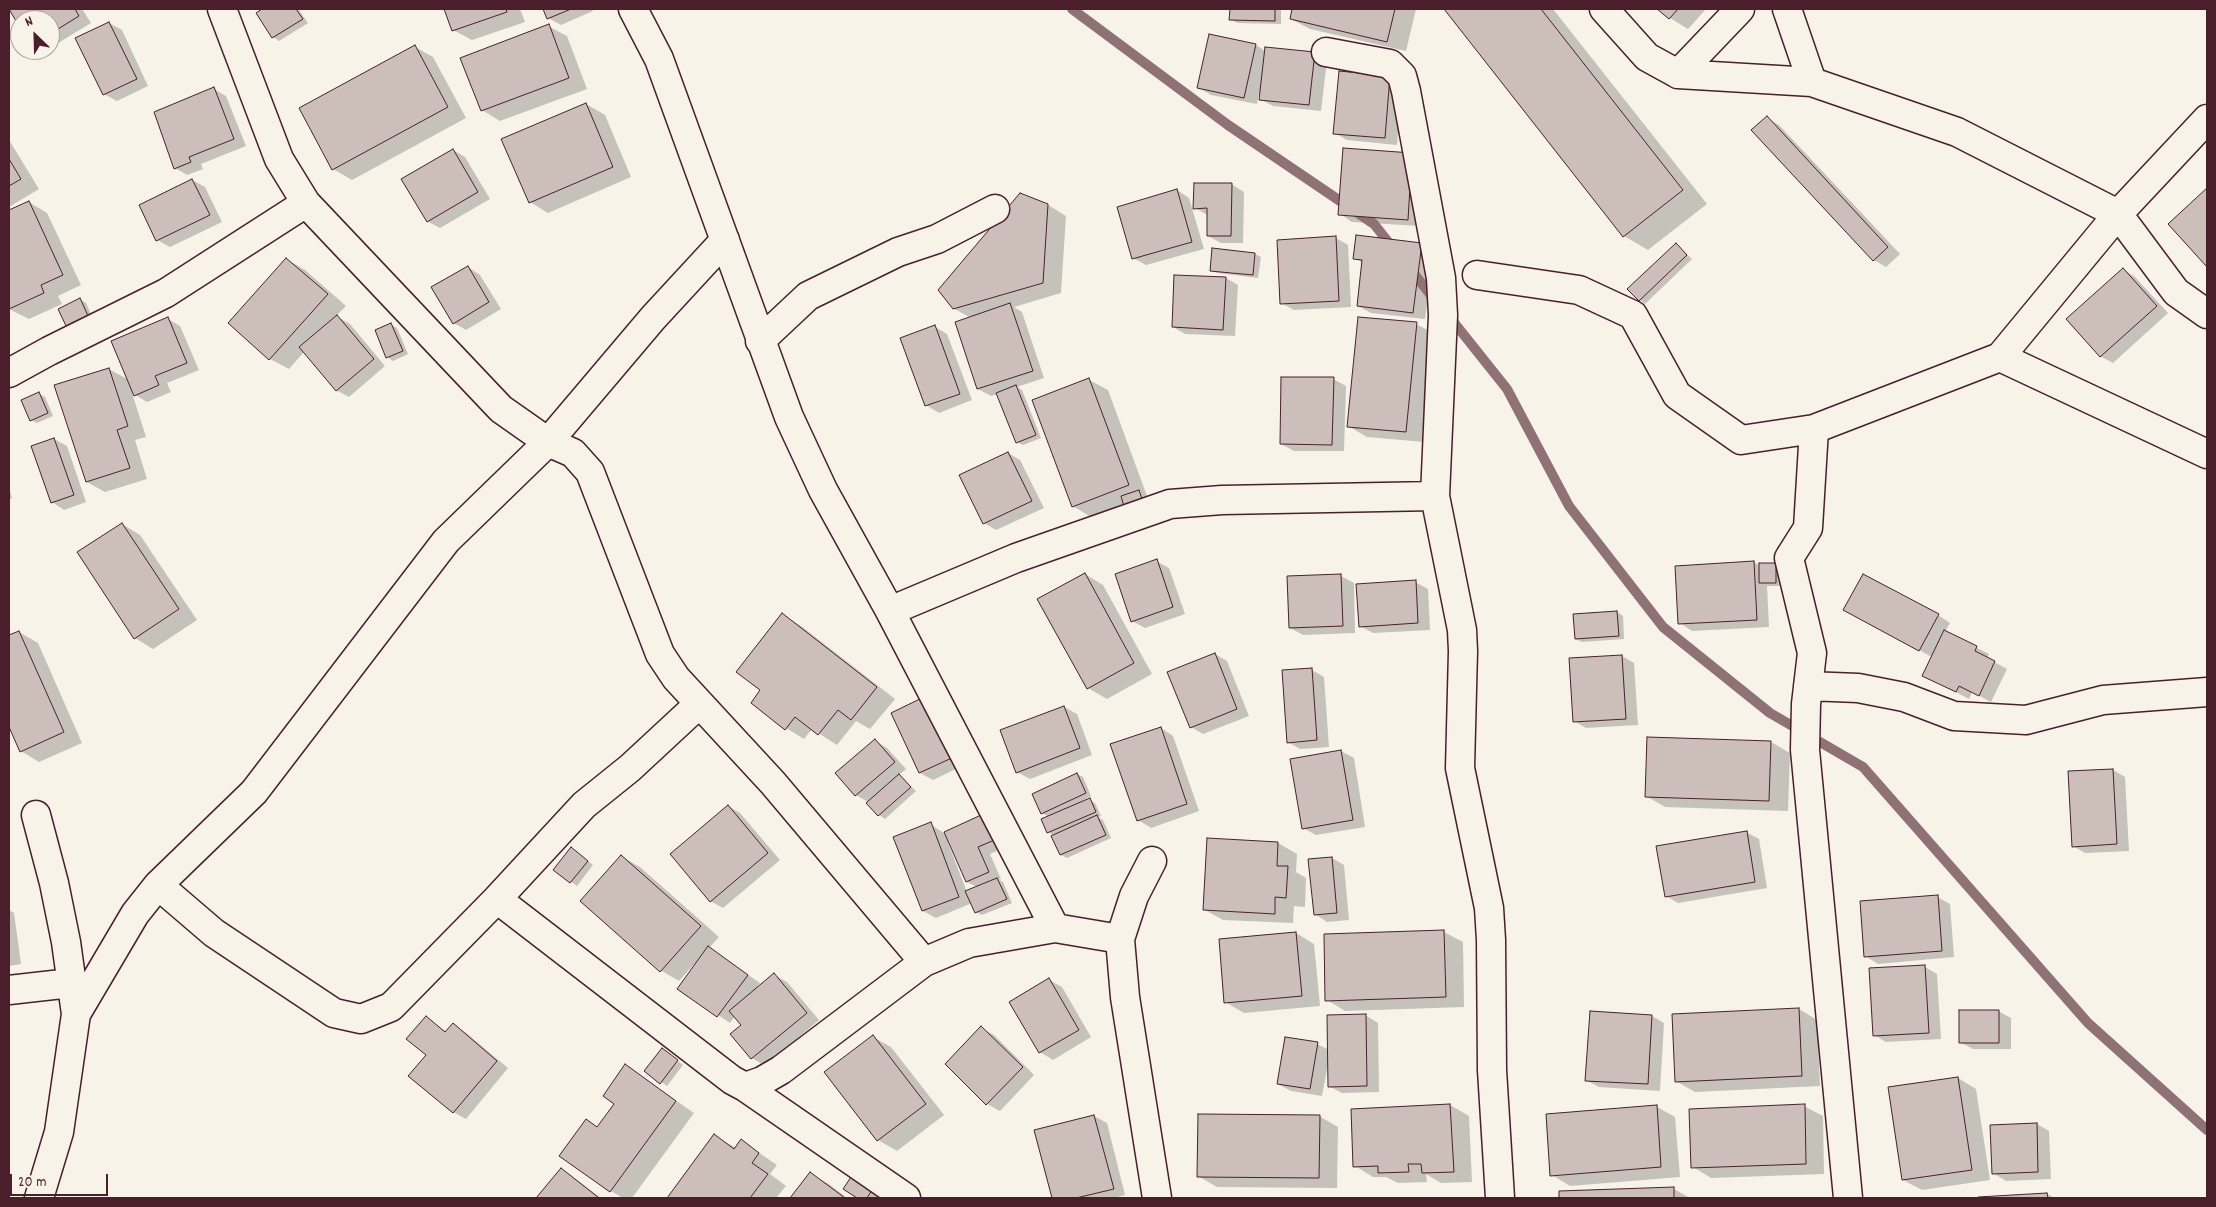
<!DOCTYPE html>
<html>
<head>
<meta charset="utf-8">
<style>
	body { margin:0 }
	#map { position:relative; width:2216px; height:1207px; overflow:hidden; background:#f7f3e8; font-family:Dekko,sans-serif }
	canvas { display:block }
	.frame { position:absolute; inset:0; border:10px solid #4a1f2b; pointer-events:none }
	.north { position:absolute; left:10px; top:10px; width:50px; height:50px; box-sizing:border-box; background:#f7f3e8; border:1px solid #b29e9c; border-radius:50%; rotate:336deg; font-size:14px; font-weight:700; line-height:20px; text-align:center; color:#4a1f2b }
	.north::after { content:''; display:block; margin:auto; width:18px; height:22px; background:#4a1f2b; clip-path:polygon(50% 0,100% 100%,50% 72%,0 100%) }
	.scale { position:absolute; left:10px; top:1174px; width:98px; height:22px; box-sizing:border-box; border:2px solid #4a1f2b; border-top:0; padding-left:6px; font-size:15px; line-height:18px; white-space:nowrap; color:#4a1f2b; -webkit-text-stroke:4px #f7f3e8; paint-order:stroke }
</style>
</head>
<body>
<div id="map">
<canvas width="2216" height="1207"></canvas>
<div class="frame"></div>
<div class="north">N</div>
<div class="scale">20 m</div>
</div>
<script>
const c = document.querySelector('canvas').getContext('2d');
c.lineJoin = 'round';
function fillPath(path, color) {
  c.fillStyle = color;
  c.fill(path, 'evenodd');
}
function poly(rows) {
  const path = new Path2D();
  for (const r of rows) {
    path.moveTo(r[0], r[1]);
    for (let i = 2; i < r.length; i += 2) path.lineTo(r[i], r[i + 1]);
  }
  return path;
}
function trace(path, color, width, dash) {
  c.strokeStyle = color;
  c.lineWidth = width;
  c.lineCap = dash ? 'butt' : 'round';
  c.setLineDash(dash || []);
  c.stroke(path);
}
fillPath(poly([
	[10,9,82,9,91,23,50,48,50,20,20,20,20,26],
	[265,9,298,9,308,23,279,41,273,37,258,13],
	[446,9,520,9,525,22,472,40,453,30],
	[544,9,592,9,593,11,561,25,548,18],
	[1231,9,1281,9,1281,24,1237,23,1231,19],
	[1293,9,1416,9,1406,51,1310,29,1291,19],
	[1445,9,1553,9,1707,204,1648,250,1624,236],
	[1659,9,1706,9,1688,29,1670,18],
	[109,23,122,30,148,86,117,101,104,94],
	[548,26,567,36,587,89,500,121,482,110],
	[1210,36,1256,45,1265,51,1266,48,1327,60,1321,111,1273,106,1260,99,1261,92,1259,92,1257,104,1211,95,1199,88],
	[415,47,433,57,466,118,352,180,333,169,301,109],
	[1340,73,1402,84,1397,145,1347,140,1335,133],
	[214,89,226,96,246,146,201,164,203,169,187,175,175,168],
	[586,104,605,115,631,177,548,213,530,202],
	[1767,118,1779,125,1900,254,1886,267,1874,260],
	[9,140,39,189,9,207],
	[453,150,465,157,490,199,440,228,427,221],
	[1412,154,1420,226,1352,222,1340,214],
	[192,180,205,187,222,222,170,247,157,240],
	[1231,184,1244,192,1243,243,1221,243,1208,236,1207,215,1195,208],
	[1177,190,1189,198,1204,249,1146,265,1133,258],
	[2207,190,2207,265,2170,224],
	[29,202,47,213,81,285,58,296,62,304,29,319,9,309,9,211],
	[1048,205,1066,216,1061,293,1014,307,1022,312,1044,378,1017,387,1022,390,1041,438,1023,445,1017,442,998,394,991,396,978,389,957,323,971,318,953,308],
	[1336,238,1348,245,1351,307,1294,310,1281,303],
	[1421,244,1434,252,1425,319,1371,313,1358,306,1363,263,1354,258],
	[1676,244,1692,259,1645,304,1640,300],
	[1255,254,1261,257,1258,278,1217,273,1211,270],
	[286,259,305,270,346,306,336,316,350,324,385,366,349,397,336,390,304,352,289,369,270,359],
	[468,267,480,275,501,309,466,330,454,323],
	[2123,269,2135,277,2168,313,2113,363,2100,356],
	[1226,278,1238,285,1235,336,1185,334,1173,327],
	[80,299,86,303,94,321,74,331],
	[168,319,180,326,199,370,167,383,171,392,147,402,132,393,146,437,135,440,147,479,105,492,87,482,109,369,129,380],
	[1416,324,1435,334,1424,442,1367,437,1348,426],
	[391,325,397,328,408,354,393,361,387,357],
	[935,327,947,334,972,400,939,413,926,405],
	[1333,379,1346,386,1344,451,1294,451,1281,444],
	[1089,380,1108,390,1147,496,1145,496,1150,511,1124,504,1091,517,1073,506],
	[39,394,45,397,53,416,37,423,31,420],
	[54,439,67,446,86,502,64,510,52,502],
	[1008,453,1020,460,1044,508,996,530,984,523],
	[9,488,12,498,9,500],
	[122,524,140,535,197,620,153,649,135,638],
	[1156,561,1169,568,1185,614,1145,628,1132,621],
	[1754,562,1760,566,1776,565,1782,568,1782,586,1767,586,1769,627,1692,631,1680,623,1677,567],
	[1085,574,1103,585,1152,674,1107,699,1088,688],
	[1341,576,1354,583,1355,633,1303,635,1290,628,1288,577],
	[1415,582,1428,589,1430,630,1373,633,1360,626],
	[1617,612,1623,616,1624,639,1582,642,1576,639,1574,615],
	[782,615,801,626,895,699,870,729,856,721,837,745,812,729,804,739,786,728,762,690],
	[1938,615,1950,623,1945,632,1989,654,1987,658,2007,669,1991,702,1972,692,1969,699,1923,675,1932,657,1857,617],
	[19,632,38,643,82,743,39,762,21,751,9,724,9,637],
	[1215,654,1227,661,1249,716,1203,734,1191,727],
	[1622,656,1634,663,1638,725,1586,728,1574,721],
	[1312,670,1324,677,1329,747,1300,749,1288,742],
	[1064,707,1077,714,1092,755,1030,779,1017,772],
	[892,713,966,764,933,780,920,773],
	[1161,728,1173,736,1199,811,1151,828,1138,820],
	[875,741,887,748,906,769,899,775,916,791,885,819,879,815,868,802,856,795,837,774],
	[1771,742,1790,753,1788,811,1665,807,1646,796],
	[1341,751,1354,758,1365,827,1316,835,1303,828],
	[2113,770,2125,777,2129,851,2085,853,2073,846],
	[1077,774,1083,777,1091,796,1082,801,1083,803,1090,800,1095,803,1101,816,1098,817,1103,820,1111,838,1067,858,1061,855,1052,837,1054,836,1048,832,1049,817,1042,813],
	[728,806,740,813,780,860,723,908,710,901],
	[992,812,1015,843,990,854,1001,879,999,880,1003,882,1012,903,982,915,976,912,972,903,936,918,923,911,895,838,930,824,944,833],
	[948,843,950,843,967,882,977,887,967,892],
	[1746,832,1759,839,1767,888,1678,903,1666,896],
	[1278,843,1297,854,1296,872,1306,878,1305,907,1294,906,1293,923,1223,920,1205,910],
	[577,852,593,865,577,886,555,870],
	[622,857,640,867,719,937,709,948,760,983,755,990,774,975,787,982,819,1020,765,1066,752,1058,732,1034,743,1025,735,1016,730,1023,679,989,698,963,696,962,679,981,660,970],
	[1332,858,1344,865,1349,920,1327,922,1315,914],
	[1937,897,1950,904,1954,957,1878,964,1865,956],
	[9,910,14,913,21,964,9,966],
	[1444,932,1463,942,1464,1007,1345,1011,1327,1000],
	[1296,933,1314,944,1320,1006,1244,1013,1225,1002],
	[1925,967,1937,974,1941,1039,1886,1042,1874,1035],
	[1049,980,1062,987,1091,1037,1053,1060,1040,1052,1011,1002],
	[1799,1009,1817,1020,1820,1086,1695,1092,1676,1081],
	[1998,1011,2011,1018,2011,1049,1973,1049,1960,1042],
	[1591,1012,1652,1016,1664,1023,1660,1091,1599,1087,1586,1080],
	[1365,1015,1378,1023,1379,1092,1342,1093,1329,1086,1328,1064,1322,1096,1291,1091,1278,1084,1317,1044,1329,1050],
	[426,1018,450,1035,437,1025,447,1032,453,1025,465,1032,508,1068,466,1119,453,1112,427,1055],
	[981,1028,994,1035,1034,1075,1000,1111,987,1104],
	[873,1037,891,1047,944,1115,897,1151,878,1140,826,1072],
	[668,1053,683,1065,667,1086,646,1071],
	[626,1066,694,1113,632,1198,623,1198,611,1191,561,1156,598,1128,616,1104],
	[1958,1078,1976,1089,1990,1180,1922,1190,1903,1180],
	[1450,1105,1469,1116,1472,1182,1441,1183,1426,1174,1427,1182,1398,1183,1386,1177,1373,1177,1355,1166,1352,1110],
	[1804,1106,1823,1116,1824,1174,1711,1178,1693,1167],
	[1657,1107,1675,1117,1680,1177,1570,1186,1552,1175],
	[1094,1116,1107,1123,1125,1195,1114,1198,1053,1198,1036,1131],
	[1319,1116,1338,1127,1337,1188,1217,1187,1198,1176],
	[2037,1124,2049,1131,2051,1179,2006,1181,1993,1173],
	[715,1136,736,1148,742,1141,777,1165,770,1174,786,1186,776,1198,668,1198],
	[561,1170,573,1177,601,1198,538,1198],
	[810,1174,829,1184,847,1198,791,1198],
	[854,1175,879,1192,875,1198,859,1198,845,1189],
	[1674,1189,1690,1198,1560,1198,1560,1193],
	[2047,1194,2055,1198,1984,1198]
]), '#0003');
trace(poly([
	[1072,9,1228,125,1374,224,1393,248],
	[1410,269,1435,300],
	[1448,315,1507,389,1569,506,1663,627,1770,713,1863,767,2088,1023,2207,1130]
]), '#8e7275', 10);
const building = poly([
	[9,9,75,9,79,16,50,34,50,20,20,20,20,28,9,9],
	[262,9,296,9,303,19,272,38,256,13,262,9],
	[444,9,506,9,507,12,452,31,444,9],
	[543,9,571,9,547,19,543,9],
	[1230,9,1275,9,1275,21,1229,20,1230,9],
	[1292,9,1395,9,1387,42,1290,19,1292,9],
	[1444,9,1541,9,1683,190,1623,237,1444,9],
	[1657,9,1678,9,1669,19,1657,9],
	[109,22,137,79,103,95,75,38,109,22],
	[549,24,569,78,481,111,460,58,549,24],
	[1209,34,1256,44,1244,98,1197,88,1209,34],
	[415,45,448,107,332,170,299,108,415,45],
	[1265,47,1315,52,1309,105,1259,100,1265,47],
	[1339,71,1390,76,1385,138,1333,134,1339,71],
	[214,87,234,139,189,157,191,162,174,169,154,112,214,87],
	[586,103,613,167,529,203,501,139,586,103],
	[1767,116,1888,247,1873,261,1751,130,1767,116],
	[1343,148,1412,153,1408,220,1338,215,1343,148],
	[453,149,478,192,427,222,401,179,453,149],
	[9,159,21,179,9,186,9,159],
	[192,179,210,215,156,241,139,205,192,179],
	[1194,183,1232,183,1231,236,1207,236,1207,208,1193,209,1194,183],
	[2207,188,2207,267,2168,224,2207,188],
	[1177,189,1192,242,1132,259,1117,207,1177,189],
	[1020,193,1048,204,1043,283,953,309,938,290,1020,193],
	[29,201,63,275,41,285,44,293,9,309,9,210,29,201],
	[1356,235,1422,243,1413,313,1357,306,1362,260,1353,259,1356,235],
	[1336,236,1339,301,1280,304,1277,240,1336,236],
	[1676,243,1687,255,1639,301,1627,289,1676,243],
	[1212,248,1255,253,1253,275,1210,271,1212,248],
	[286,258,328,294,269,360,228,323,286,258],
	[468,266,489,302,453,324,431,287,468,266],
	[2123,268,2157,306,2100,357,2066,319,2123,268],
	[1174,275,1226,277,1223,330,1172,327,1174,275],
	[80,298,89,318,67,328,58,309,80,298],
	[1010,303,1033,371,977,389,955,322,1010,303],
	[337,315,374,359,336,391,299,347,337,315],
	[168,317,187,363,155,376,159,385,134,396,111,341,168,317],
	[1358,317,1417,322,1406,432,1347,427,1358,317],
	[391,323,403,351,386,358,375,330,391,323],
	[935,325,960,394,925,406,900,338,935,325],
	[109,368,128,426,117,430,130,468,86,482,54,385,109,368],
	[1281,377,1334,377,1332,445,1280,444,1281,377],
	[1089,378,1129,485,1072,507,1032,400,1089,378],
	[1016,385,1036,435,1016,443,996,393,1016,385],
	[39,392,48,413,30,421,21,400,39,392],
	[54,438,74,495,51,503,31,446,54,438],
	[1008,452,1032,501,983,524,959,475,1008,452],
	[1139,490,1145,508,1126,514,1121,496,1139,490],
	[122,523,179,609,134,639,77,552,122,523],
	[1157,559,1173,607,1131,622,1115,574,1157,559],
	[1754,561,1757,620,1678,624,1675,566,1754,561],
	[1759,563,1776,563,1776,583,1759,583,1759,563],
	[1085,573,1134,663,1087,689,1037,599,1085,573],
	[1341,574,1343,626,1289,628,1287,576,1341,574],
	[1863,574,1939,614,1919,651,1843,610,1863,574],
	[1416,580,1418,623,1359,627,1356,584,1416,580],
	[1617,611,1619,636,1575,639,1573,614,1617,611],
	[782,613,877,687,851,720,838,710,818,735,795,717,785,730,751,703,760,690,736,672,782,613],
	[1944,630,1977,646,1975,651,1995,661,1979,696,1959,686,1956,692,1922,676,1944,630],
	[19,631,64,732,20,752,9,727,9,635,19,631],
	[1215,653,1237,709,1190,728,1167,672,1215,653],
	[1622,655,1626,719,1573,722,1569,658,1622,655],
	[1312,668,1317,740,1287,743,1282,670,1312,668],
	[926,696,954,757,919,773,891,713,926,696],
	[1064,706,1080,748,1016,773,1000,730,1064,706],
	[1161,727,1187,804,1137,821,1110,744,1161,727],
	[1647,737,1771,741,1769,801,1645,797,1647,737],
	[875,739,895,762,855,796,835,773,875,739],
	[1341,750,1353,820,1302,829,1290,759,1341,750],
	[2113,769,2117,844,2072,847,2068,771,2113,769],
	[1077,773,1086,793,1041,814,1032,794,1077,773],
	[899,774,911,787,878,816,866,803,899,774],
	[1090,798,1096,812,1047,833,1041,819,1090,798],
	[728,805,768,853,710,902,670,854,728,805],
	[992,810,1004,836,978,847,989,872,966,882,944,832,992,810],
	[1097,815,1106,835,1060,855,1051,836,1097,815],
	[931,822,959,897,922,911,893,837,931,822],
	[1747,831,1755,882,1665,897,1656,846,1747,831],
	[1207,838,1278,842,1277,866,1288,866,1286,898,1275,897,1275,914,1203,910,1207,838],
	[571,847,588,861,570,883,553,870,571,847],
	[621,855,701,926,660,972,580,901,621,855],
	[1332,857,1337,913,1314,915,1308,859,1332,857],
	[997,878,1007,899,975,913,965,891,997,878],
	[1938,895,1942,951,1864,957,1860,901,1938,895],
	[1444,930,1446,997,1325,1001,1324,934,1444,930],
	[1296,932,1302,996,1224,1003,1219,939,1296,932],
	[708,946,748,975,717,1017,677,989,708,946],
	[1925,965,1929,1033,1873,1036,1869,968,1925,965],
	[774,973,807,1013,751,1059,730,1034,741,1025,729,1011,774,973],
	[1049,978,1079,1030,1039,1053,1009,1002,1049,978],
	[1799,1008,1802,1076,1675,1082,1672,1014,1799,1008],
	[1959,1010,1999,1010,1999,1043,1959,1043,1959,1010],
	[1590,1011,1652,1015,1648,1084,1585,1081,1590,1011],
	[1366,1014,1367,1086,1328,1087,1327,1015,1366,1014],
	[426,1016,445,1032,453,1023,497,1061,453,1113,408,1076,426,1055,406,1039,426,1016],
	[981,1026,1023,1067,986,1105,945,1064,981,1026],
	[873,1035,926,1104,877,1141,824,1072,873,1035],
	[1285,1037,1318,1042,1310,1089,1277,1084,1285,1037],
	[662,1048,678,1060,660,1084,644,1071,662,1048],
	[625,1064,676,1101,610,1192,559,1156,586,1119,597,1127,614,1104,603,1096,625,1064],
	[1958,1077,1972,1170,1902,1180,1888,1087,1958,1077],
	[1450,1104,1454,1172,1422,1173,1421,1164,1408,1164,1409,1172,1378,1173,1378,1166,1353,1167,1351,1109,1450,1104],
	[1805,1104,1806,1164,1691,1168,1689,1109,1805,1104],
	[1657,1105,1661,1167,1550,1176,1546,1114,1657,1105],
	[1198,1114,1320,1115,1319,1178,1197,1177,1198,1114],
	[1094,1115,1114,1189,1076,1198,1052,1198,1034,1130,1094,1115],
	[2037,1123,2038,1172,1992,1174,1990,1125,2037,1123],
	[714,1134,734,1149,741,1139,759,1153,752,1163,768,1174,750,1198,667,1198,714,1134],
	[561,1168,599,1198,536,1198,561,1168],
	[810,1172,845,1198,790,1198,810,1172],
	[853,1174,874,1187,867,1198,857,1198,843,1189,853,1174],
	[1674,1187,1674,1198,1559,1198,1559,1191,1674,1187],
	[2047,1193,2048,1198,1978,1198,1978,1197,2047,1193]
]);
fillPath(building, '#ccbfb9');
trace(building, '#4a1f2b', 1);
const minor = poly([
	[222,9,279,159,306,203,501,409,548,442,573,453,590,472,660,654,676,678,773,783,924,962],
	[633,9,659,59,789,417,823,490,890,611,1055,928],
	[1604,9,1647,57,1678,74,1812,82,1957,132,2118,214,2176,292,2207,314],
	[1787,9,1812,82],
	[1326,52,1390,64,1402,76,1406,91,1441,278,1443,315,1435,496,1462,630,1463,651,1460,768,1489,908,1491,940,1492,1070,1500,1198],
	[1678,74,1740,9],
	[1477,275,1579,290,1633,315,1677,395,1741,440,1814,429],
	[760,341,808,296,898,252,937,239,995,209],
	[2000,357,2207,454],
	[9,373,49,351,166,293,306,203],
	[890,611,1016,558,1170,504,1222,500,1435,496],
	[1808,686,1858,688,1904,697,1954,716,2026,720,2103,700,2207,692],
	[36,815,54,883,66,942,76,1014,59,1132,39,1198],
	[158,885,254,792,446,541,548,442,653,318,725,240],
	[497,899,732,1080,745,1087,762,1081,781,1070,924,962,969,943,1055,928,1120,939,1134,896,1152,861],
	[1120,939,1125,997,1157,1198],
	[9,990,71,983],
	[76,1014,135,914,158,885,214,933,334,1013,361,1019,391,1007,497,899,584,805,630,768,699,704],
	[745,1087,906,1198],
	[1848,1198,1805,750,1806,704,1812,653,1789,558,1808,528,1814,429,2000,357,2118,214,2207,119]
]);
trace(minor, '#4a1f2b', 31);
trace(minor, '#f7f3e8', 28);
</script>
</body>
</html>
